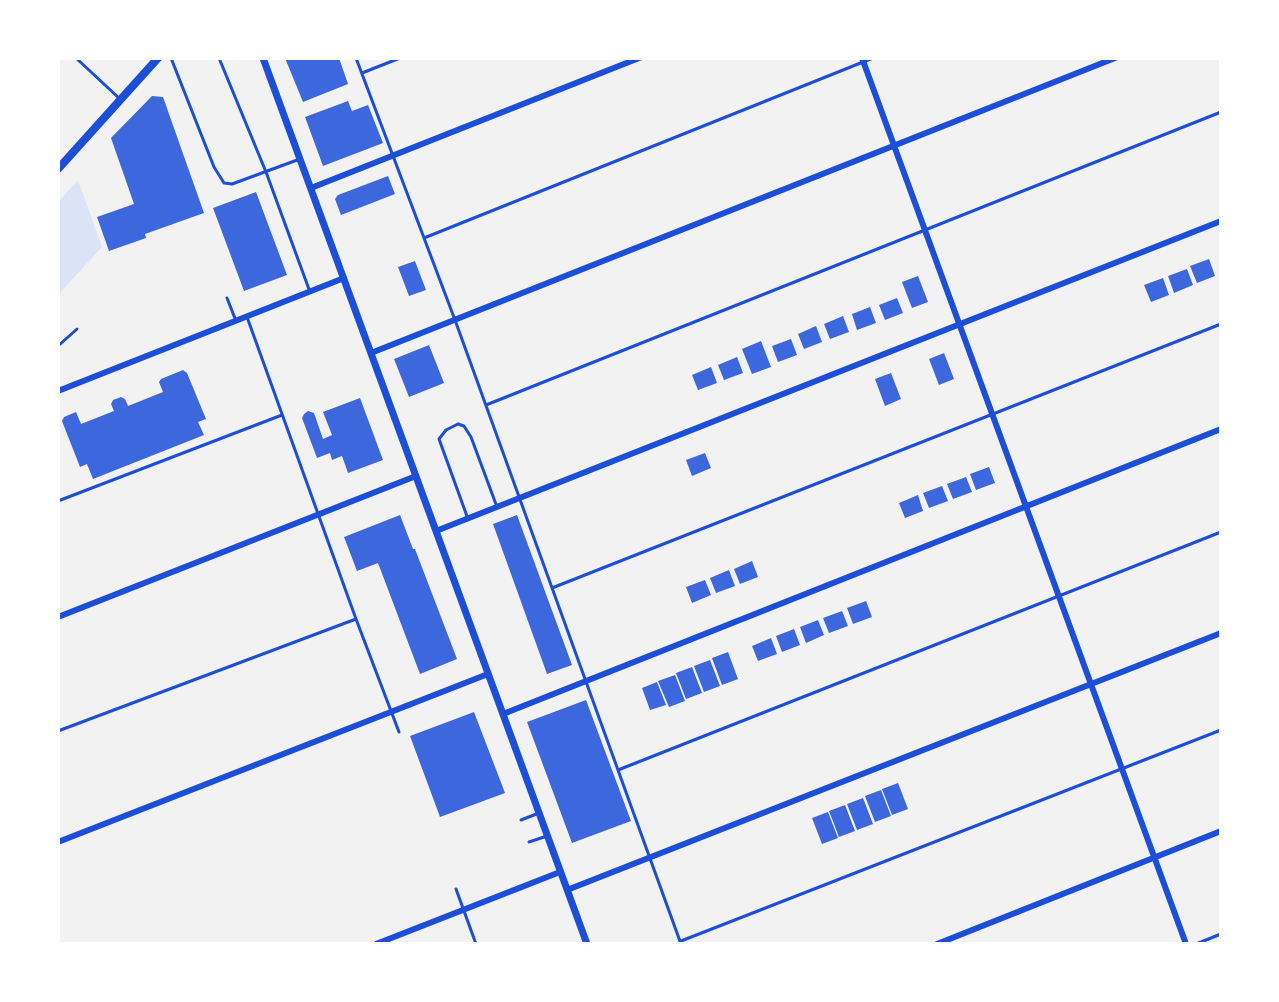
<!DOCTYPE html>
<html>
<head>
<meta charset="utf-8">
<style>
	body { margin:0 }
	#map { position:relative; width:1279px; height:1002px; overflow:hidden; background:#f2f2f2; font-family:"PT Sans Narrow",sans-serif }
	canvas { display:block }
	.frame { position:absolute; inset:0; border:60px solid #fff; pointer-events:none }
</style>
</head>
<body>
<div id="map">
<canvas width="1279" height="1002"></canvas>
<div class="frame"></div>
</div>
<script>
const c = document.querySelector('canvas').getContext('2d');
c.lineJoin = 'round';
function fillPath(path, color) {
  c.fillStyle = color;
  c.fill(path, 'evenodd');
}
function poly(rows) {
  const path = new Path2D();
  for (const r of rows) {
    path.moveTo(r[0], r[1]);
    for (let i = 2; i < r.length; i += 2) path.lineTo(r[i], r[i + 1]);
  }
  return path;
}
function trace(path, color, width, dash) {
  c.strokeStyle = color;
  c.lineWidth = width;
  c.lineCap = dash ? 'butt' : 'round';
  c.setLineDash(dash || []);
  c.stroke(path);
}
fillPath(poly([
	[78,180,102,247,58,295,58,202]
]), '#dbe4f7');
fillPath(poly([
	[285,58,339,58,348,84,303,102],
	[152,96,163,97,204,213,145,234,146,238,109,251,97,217,134,204,111,138],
	[348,101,352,111,368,105,383,143,323,166,305,117],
	[388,176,395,194,341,215,335,199,338,195],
	[256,192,287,275,244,291,213,208],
	[1209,259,1215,276,1197,283,1190,266],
	[415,261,426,290,409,296,398,267],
	[1187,269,1193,285,1174,293,1168,276],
	[918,276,928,302,912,308,902,282],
	[1163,278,1169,295,1151,302,1144,285],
	[897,298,903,313,885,320,879,305],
	[870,307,876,323,857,330,852,314],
	[843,316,849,332,830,339,824,324],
	[816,326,822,342,804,349,798,334],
	[791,339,797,355,778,362,772,346],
	[761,341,771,367,752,374,742,349],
	[429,345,444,383,409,397,394,359],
	[944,353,954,379,939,385,929,359],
	[737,357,743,373,724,380,718,365],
	[711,367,717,383,698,390,692,375],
	[183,370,187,373,206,419,198,422,204,435,93,479,87,464,80,467,62,421,64,417,76,412,81,424,114,411,111,404,113,400,121,397,125,399,128,406,163,392,159,382,161,379],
	[891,373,901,399,885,406,875,379],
	[360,398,383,460,348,473,342,456,332,460,330,453,317,458,302,418,304,414,308,411,314,413,323,439,332,435,323,412],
	[705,453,711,468,692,476,686,460],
	[989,467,995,483,976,490,970,474],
	[966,477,972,492,953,499,947,484],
	[942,486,948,501,929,508,923,493],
	[918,495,923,511,905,518,899,503],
	[400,515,413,549,415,549,457,659,420,674,378,563,357,571,344,537],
	[517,515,572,665,547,674,493,524],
	[752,561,758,577,740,584,734,569],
	[729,570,735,586,716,593,710,578],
	[705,580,711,595,692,603,686,587],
	[866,601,872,617,853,624,847,608],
	[842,611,848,626,829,633,823,618],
	[818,620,824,635,806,643,800,627],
	[794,629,800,645,782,652,776,636],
	[771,638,777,654,758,661,752,646],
	[728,652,738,679,722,685,712,658],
	[710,660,720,686,704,692,694,666],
	[692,667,702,693,686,699,676,673],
	[675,675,685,701,669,707,658,681],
	[657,682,666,705,650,710,642,688],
	[586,700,631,821,572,843,527,722],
	[474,712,505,793,440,817,410,736],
	[898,783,908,809,892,815,882,789],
	[881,790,891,816,875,822,865,796],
	[863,798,873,824,857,830,847,804],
	[845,805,855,831,839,837,829,811],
	[828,812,838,838,822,844,812,818]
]), '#3d67dc');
trace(poly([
	[76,58,120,99],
	[171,58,214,167,224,183,232,184,300,159],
	[219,58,266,172,310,292],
	[356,58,455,320,681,944],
	[362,73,400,58],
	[424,238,873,58],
	[227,298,236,321],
	[247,317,356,619,399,732],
	[58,346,77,329],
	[486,405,1221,112],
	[58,501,282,415],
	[468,519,439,439,446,430,458,424,464,426,471,437,497,507],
	[552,588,1221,324],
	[58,731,356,619],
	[618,770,1221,532],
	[521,820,539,813],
	[529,842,547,836],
	[456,889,476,944],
	[681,941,1221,730],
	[1196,944,1221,934]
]), '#1d4ed8', 3);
trace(poly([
	[862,58,1186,944],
	[311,188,639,58],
	[371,353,1115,58],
	[58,391,344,278],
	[436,531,1221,221],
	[58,617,416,476],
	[503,714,1221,429],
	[58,842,488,674],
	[567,890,1221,633],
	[376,944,560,872],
	[937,944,1221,831]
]), '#1d4ed8', 6);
trace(poly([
	[263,58,587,944]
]), '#1d4ed8', 7);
trace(poly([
	[58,169,158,58]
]), '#1d4ed8', 8);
</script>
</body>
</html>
